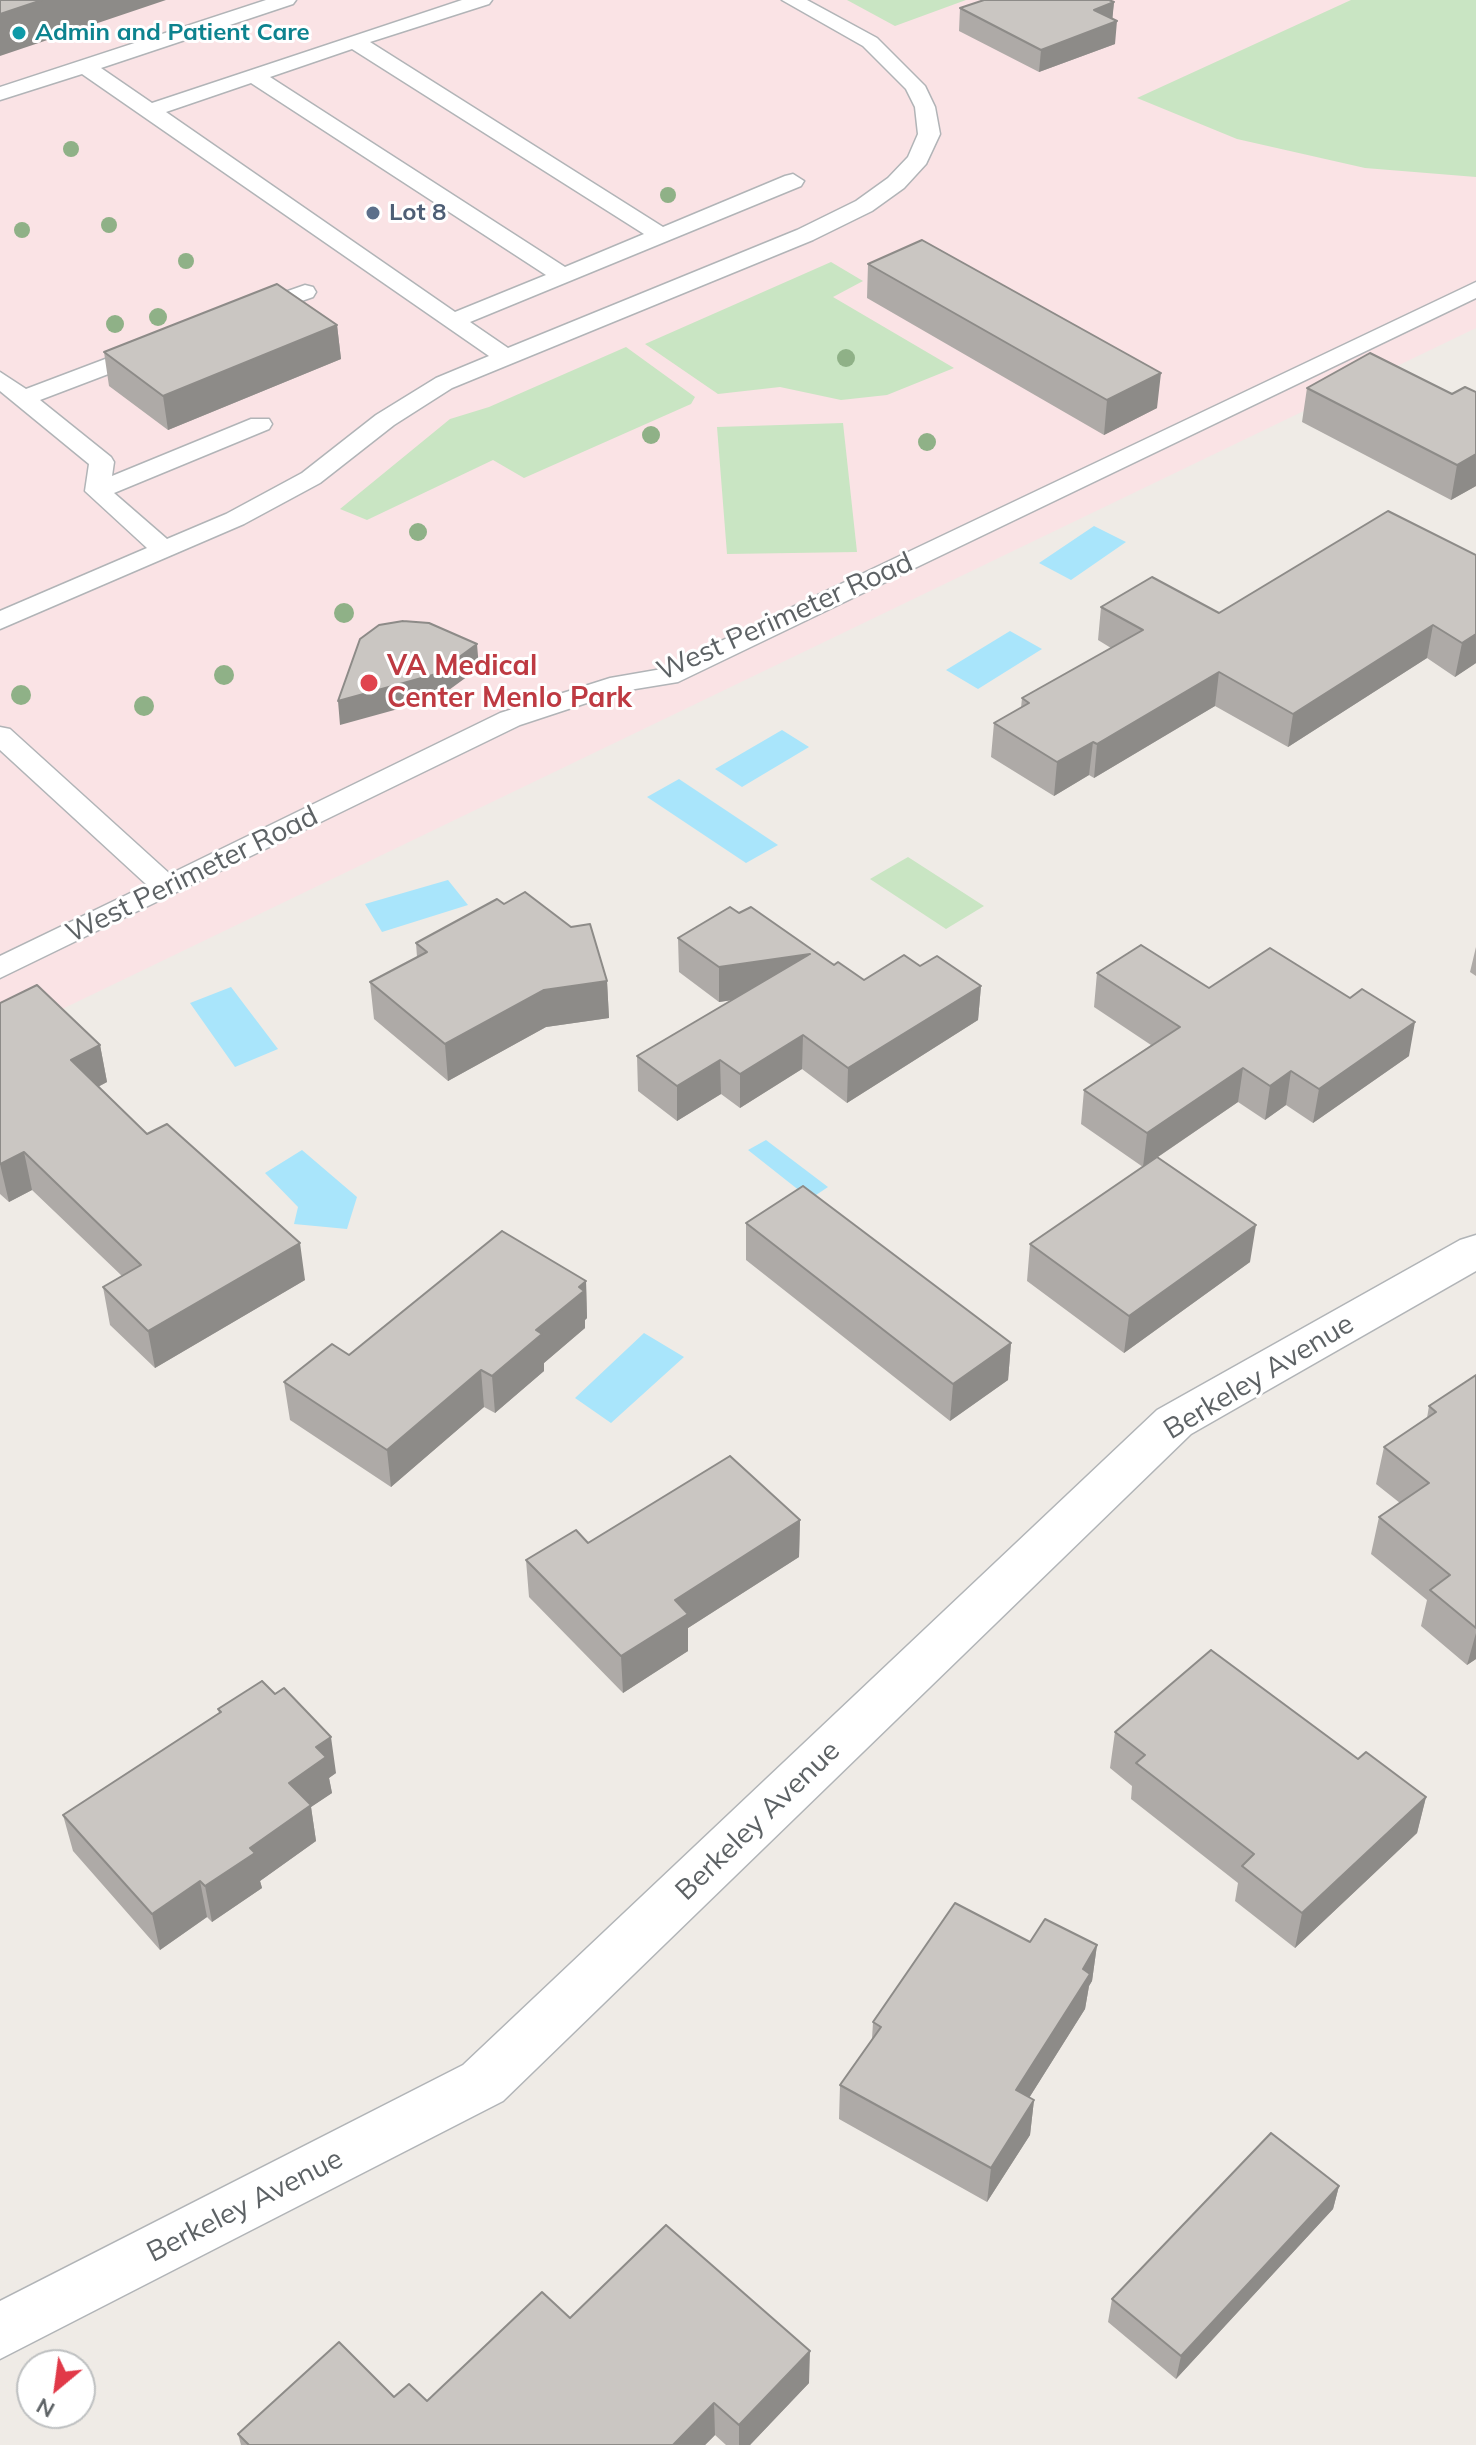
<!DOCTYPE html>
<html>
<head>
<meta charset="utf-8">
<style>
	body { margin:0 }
	#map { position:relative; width:1476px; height:2445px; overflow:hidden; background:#efebe6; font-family:Mulish,sans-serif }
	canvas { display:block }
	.north { position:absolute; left:16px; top:2349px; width:80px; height:80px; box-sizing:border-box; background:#fff; border:2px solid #bec0c1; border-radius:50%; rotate:209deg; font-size:22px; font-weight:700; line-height:32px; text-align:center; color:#5d6265 }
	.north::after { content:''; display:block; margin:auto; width:28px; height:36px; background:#e13948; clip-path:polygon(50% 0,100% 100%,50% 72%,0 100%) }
</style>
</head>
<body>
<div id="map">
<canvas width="1476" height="2445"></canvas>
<div class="north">N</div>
</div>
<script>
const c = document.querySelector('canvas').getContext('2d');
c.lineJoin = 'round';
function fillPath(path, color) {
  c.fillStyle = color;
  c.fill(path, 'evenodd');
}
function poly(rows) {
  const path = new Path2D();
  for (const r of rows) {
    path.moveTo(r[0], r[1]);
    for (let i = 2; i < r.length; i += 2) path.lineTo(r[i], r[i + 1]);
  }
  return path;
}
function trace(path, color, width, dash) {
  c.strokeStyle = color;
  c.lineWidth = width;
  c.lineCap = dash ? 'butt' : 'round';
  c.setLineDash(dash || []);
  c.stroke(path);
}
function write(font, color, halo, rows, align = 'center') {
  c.font = font + ' Mulish,sans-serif';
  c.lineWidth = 6;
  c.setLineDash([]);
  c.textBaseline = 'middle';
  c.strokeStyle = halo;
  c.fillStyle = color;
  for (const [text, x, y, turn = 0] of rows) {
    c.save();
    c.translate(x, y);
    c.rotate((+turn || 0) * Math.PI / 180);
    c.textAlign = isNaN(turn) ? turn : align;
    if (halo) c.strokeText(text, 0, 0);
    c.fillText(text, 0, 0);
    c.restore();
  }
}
fillPath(poly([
	[0,0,1476,0,1476,328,0,1039]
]), '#fae3e5');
fillPath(poly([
	[847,0,966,0,895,26],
	[1351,0,1476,0,1476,177,1365,168,1237,139,1137,98],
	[831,262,863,281,833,297,954,368,887,395,841,400,780,387,718,394,645,344],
	[626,347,695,397,691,404,524,478,493,460,367,520,340,509,450,419,489,407],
	[843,423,857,552,727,554,717,427],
	[908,857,984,906,946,929,870,879]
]), '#c9e5c3');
fillPath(poly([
	[1094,526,1126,542,1071,580,1039,563],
	[1010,631,1042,649,978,689,946,670],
	[782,730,809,747,742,787,715,769],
	[679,779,778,845,746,863,647,797],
	[448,880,468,905,382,932,365,904],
	[231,987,278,1049,235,1067,190,1003],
	[766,1140,828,1187,810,1199,748,1150],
	[302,1150,357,1197,347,1229,294,1224,298,1207,265,1173],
	[644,1333,684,1357,611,1423,575,1398]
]), '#a9e5fb');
const lane = poly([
	[266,0,296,0,293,4,101,68,152,103,462,0,492,0,489,4,370,42,663,227,785,176,793,174,804,181,801,186,470,322,508,348,797,230,856,201,888,178,908,157,918,134,915,107,906,89,863,46,782,0,807,0,877,38,925,86,935,107,940,134,926,164,904,188,872,211,813,240,452,388,394,425,320,483,244,524,0,629,0,611,147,548,85,491,89,464,0,391,0,372,26,389,137,347,153,347,157,352,153,357,40,400,111,457,114,462,112,476,251,419,269,419,272,424,269,429,114,493,167,539,226,514,302,473,376,415,436,378,489,356,82,74,0,100,0,87,266,0],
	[352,49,644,234,565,267,270,77,352,49],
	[251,83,546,275,455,312,166,112,251,83],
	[1476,282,1476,298,678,682,623,691,520,725,0,978,0,956,147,885,0,750,0,727,10,729,170,874,500,713,610,678,662,669,1476,282],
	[305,285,313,287,316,292,313,297,256,317,245,310,248,305,305,285]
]);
const street = poly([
	[1476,1235,1476,1271,1191,1434,503,2101,0,2359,0,2301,463,2065,1157,1410,1460,1240,1476,1235]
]);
trace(lane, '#b1b4b7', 3);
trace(street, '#b1b4b7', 3);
fillPath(lane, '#fff');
fillPath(street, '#fff');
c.fillStyle = '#8fb187';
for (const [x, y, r] of [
	[71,149,8],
	[668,195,8],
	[109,225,8],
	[22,230,8],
	[186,261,8],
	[158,317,9],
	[115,324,9],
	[846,358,9],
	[651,435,9],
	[927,442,9],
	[418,532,9],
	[344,613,10],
	[224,675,10],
	[21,695,10],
	[144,706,10]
]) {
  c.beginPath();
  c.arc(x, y, r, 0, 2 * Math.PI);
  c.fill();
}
fillPath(poly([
	[1114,2,1112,19,1115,44,1039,72,959,31,960,8],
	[868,264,1157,408,1104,435,867,298],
	[337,325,341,359,168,430,109,386,104,352],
	[1307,388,1452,394,1476,392,1476,486,1451,500,1302,422],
	[1476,555,1476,663,1455,677,1427,658,1288,747,1215,706,1094,778,1089,775,1054,796,991,757,994,723,1021,708,1022,698,1111,648,1098,640,1101,607,1219,613],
	[739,913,864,980,920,966,981,986,978,1020,847,1103,802,1069,740,1108,721,1094,677,1121,638,1091,637,1056,732,1000,719,1002,679,972,678,938],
	[416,943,607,981,609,1018,546,1027,448,1081,374,1019,370,982,417,957],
	[1476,947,1476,976,1470,972],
	[1097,973,1209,988,1409,1056,1313,1123,1286,1105,1265,1120,1238,1102,1158,1157,1250,1262,1124,1353,1027,1281,1030,1244,1143,1167,1081,1124,1084,1090,1151,1045,1094,1007],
	[0,1003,100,1045,107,1082,98,1087,147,1134,305,1280,155,1368,110,1325,103,1287,122,1276,32,1190,9,1202,0,1194],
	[746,1223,1011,1343,1008,1380,950,1421,746,1260],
	[586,1281,587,1318,585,1320,585,1328,544,1363,544,1371,495,1413,484,1407,391,1487,290,1420,284,1382,349,1355],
	[1476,1375,1476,1659,1467,1665,1421,1626,1427,1600,1371,1554,1379,1517,1400,1503,1376,1484,1384,1447,1427,1418,1429,1406],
	[800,1520,799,1557,688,1628,688,1651,623,1693,529,1597,526,1560,588,1543],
	[218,1709,336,1773,329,1778,332,1793,311,1807,316,1841,260,1881,262,1888,212,1922,207,1917,160,1950,73,1851,63,1815,219,1713],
	[1115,1732,1358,1759,1426,1797,1417,1833,1295,1948,1235,1901,1238,1883,1131,1799,1132,1786,1110,1768],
	[1030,1942,1097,1945,1092,1981,1089,1986,1085,2009,1029,2098,1034,2100,1030,2135,987,2202,839,2119,840,2085,872,2039,873,2022],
	[1339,2186,1333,2209,1176,2379,1108,2322,1112,2299],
	[570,2318,809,2383,750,2445,726,2445,715,2435,705,2445,241,2445,238,2434,427,2401]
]), '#aeaaa7');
fillPath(poly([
	[42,0,166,0,0,56,0,14],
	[1114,2,1112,23,1117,21,1115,44,1039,72,1041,50,1094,10],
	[337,325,341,359,168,430,163,396],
	[1161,373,1157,408,1104,435,1107,400],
	[1476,454,1476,486,1451,500,1457,465],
	[1433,625,1427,658,1288,747,1293,714],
	[1476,634,1476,663,1455,677,1462,643],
	[477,644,479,668,438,698,340,725,338,701],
	[1219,672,1215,706,1094,778,1097,744],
	[1093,742,1089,775,1054,796,1057,762],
	[810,954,809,989,719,1002,719,967],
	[607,981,609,1018,546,1027,448,1081,445,1044,544,990],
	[981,986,978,1020,847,1103,848,1068],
	[1415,1022,1409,1056,1313,1123,1319,1089],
	[803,1035,802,1069,740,1108,740,1074],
	[100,1045,107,1082,78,1097,71,1060],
	[720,1060,721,1094,677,1121,677,1086],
	[1243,1068,1238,1102,1143,1167,1147,1133],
	[1291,1071,1286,1105,1265,1120,1270,1086],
	[24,1152,32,1190,9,1202,0,1164],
	[1256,1225,1250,1262,1124,1353,1129,1316],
	[300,1243,305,1280,155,1368,148,1331],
	[586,1281,587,1318,585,1320,585,1328,544,1363,544,1371,495,1413,492,1376,536,1330],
	[1011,1343,1008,1380,950,1421,953,1384],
	[481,1370,484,1407,391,1487,387,1450],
	[800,1520,799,1557,688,1628,688,1651,623,1693,621,1656,675,1600],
	[1476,1633,1476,1659,1467,1665],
	[331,1737,336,1773,329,1778,332,1793,311,1807,316,1841,260,1881,262,1888,212,1922,205,1886,250,1848,289,1783,316,1747],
	[1426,1797,1417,1833,1295,1948,1302,1913],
	[200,1881,207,1917,160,1950,152,1914],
	[1097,1945,1092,1981,1089,1986,1085,2009,1012,2125,1016,2090],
	[1034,2100,1030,2135,987,2202,991,2168],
	[1339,2186,1333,2209,1176,2379,1181,2356],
	[810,2351,809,2383,750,2445,739,2445,739,2425],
	[714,2403,715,2435,705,2445,673,2445]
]), '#8d8b88');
const building = poly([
	[0,0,42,0,0,14,0,0],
	[984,0,1109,0,1114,2,1094,10,1117,21,1041,50,960,8,984,0],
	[922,240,1161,373,1107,400,868,264,922,240],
	[277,284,337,325,163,396,104,352,277,284],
	[1370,353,1452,394,1465,387,1476,392,1476,454,1457,465,1307,388,1370,353],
	[1388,511,1476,555,1476,634,1462,643,1433,625,1293,714,1219,672,1097,744,1093,742,1057,762,994,723,1029,703,1022,698,1143,630,1101,607,1152,577,1219,613,1388,511],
	[403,621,429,623,477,644,436,674,338,701,360,639,379,625,403,621],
	[525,892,571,927,590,924,607,981,544,990,445,1044,370,982,427,952,416,943,497,899,504,904,525,892],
	[730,907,739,913,751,907,834,965,838,962,864,980,904,955,920,966,937,956,981,986,848,1068,803,1035,740,1074,720,1060,677,1086,637,1056,810,954,719,967,678,938,730,907],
	[1141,945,1209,988,1270,948,1350,998,1362,989,1415,1022,1319,1089,1291,1071,1270,1086,1243,1068,1147,1133,1084,1090,1180,1027,1097,973,1141,945],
	[37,985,100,1045,71,1060,147,1134,167,1124,300,1243,148,1331,103,1287,141,1265,24,1152,0,1164,0,1003,37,985],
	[1157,1157,1256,1225,1129,1316,1030,1244,1157,1157],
	[803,1186,1011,1343,953,1384,746,1223,803,1186],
	[502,1231,586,1281,579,1287,584,1291,536,1330,542,1334,492,1376,481,1370,387,1450,284,1382,332,1344,349,1355,502,1231],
	[1476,1375,1476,1628,1430,1590,1450,1575,1379,1517,1429,1483,1384,1447,1436,1412,1429,1406,1476,1375],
	[730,1456,800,1520,675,1600,688,1614,621,1656,526,1560,576,1530,588,1543,730,1456],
	[1211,1650,1358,1759,1366,1752,1426,1797,1302,1913,1242,1866,1254,1854,1136,1763,1145,1755,1115,1732,1211,1650],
	[262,1681,275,1694,284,1688,331,1737,316,1747,326,1757,289,1783,311,1805,250,1848,255,1853,205,1886,200,1881,152,1914,63,1815,221,1712,218,1709,262,1681],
	[955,1903,1030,1942,1045,1919,1097,1945,1083,1969,1090,1974,1016,2090,1034,2100,991,2168,840,2085,881,2027,873,2022,955,1903],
	[1271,2133,1339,2186,1181,2356,1112,2299,1271,2133],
	[666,2225,810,2351,739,2425,714,2403,673,2445,249,2445,238,2434,339,2342,394,2397,409,2384,427,2401,542,2292,570,2318,666,2225]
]);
fillPath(building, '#cac6c2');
trace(building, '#8d8b88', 2);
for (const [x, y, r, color] of [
	[19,33,8,"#0f9aa8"],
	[373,213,8,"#5c6f8a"],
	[369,683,10,"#e0444e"]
]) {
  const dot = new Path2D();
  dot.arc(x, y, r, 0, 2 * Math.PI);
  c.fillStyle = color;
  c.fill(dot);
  trace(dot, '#fff', 3);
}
write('bold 24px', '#0d838f', '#fff', [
	["Admin and Patient Care",35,33]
], 'left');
write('bold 24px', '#4e5e75', '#fff', [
	["Lot 8",389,213]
], 'left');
write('28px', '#5d6265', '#fff', [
	["West Perimeter Road",785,617,-24],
	["West Perimeter Road",192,875,-26],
	["Berkeley Avenue",1259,1377,-31],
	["Berkeley Avenue",758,1821,-44],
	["Berkeley Avenue",245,2206,-27]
]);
write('bold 28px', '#be3a42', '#fff', [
	["VA Medical",387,667],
	["Center Menlo Park",387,699]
], 'left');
</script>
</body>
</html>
